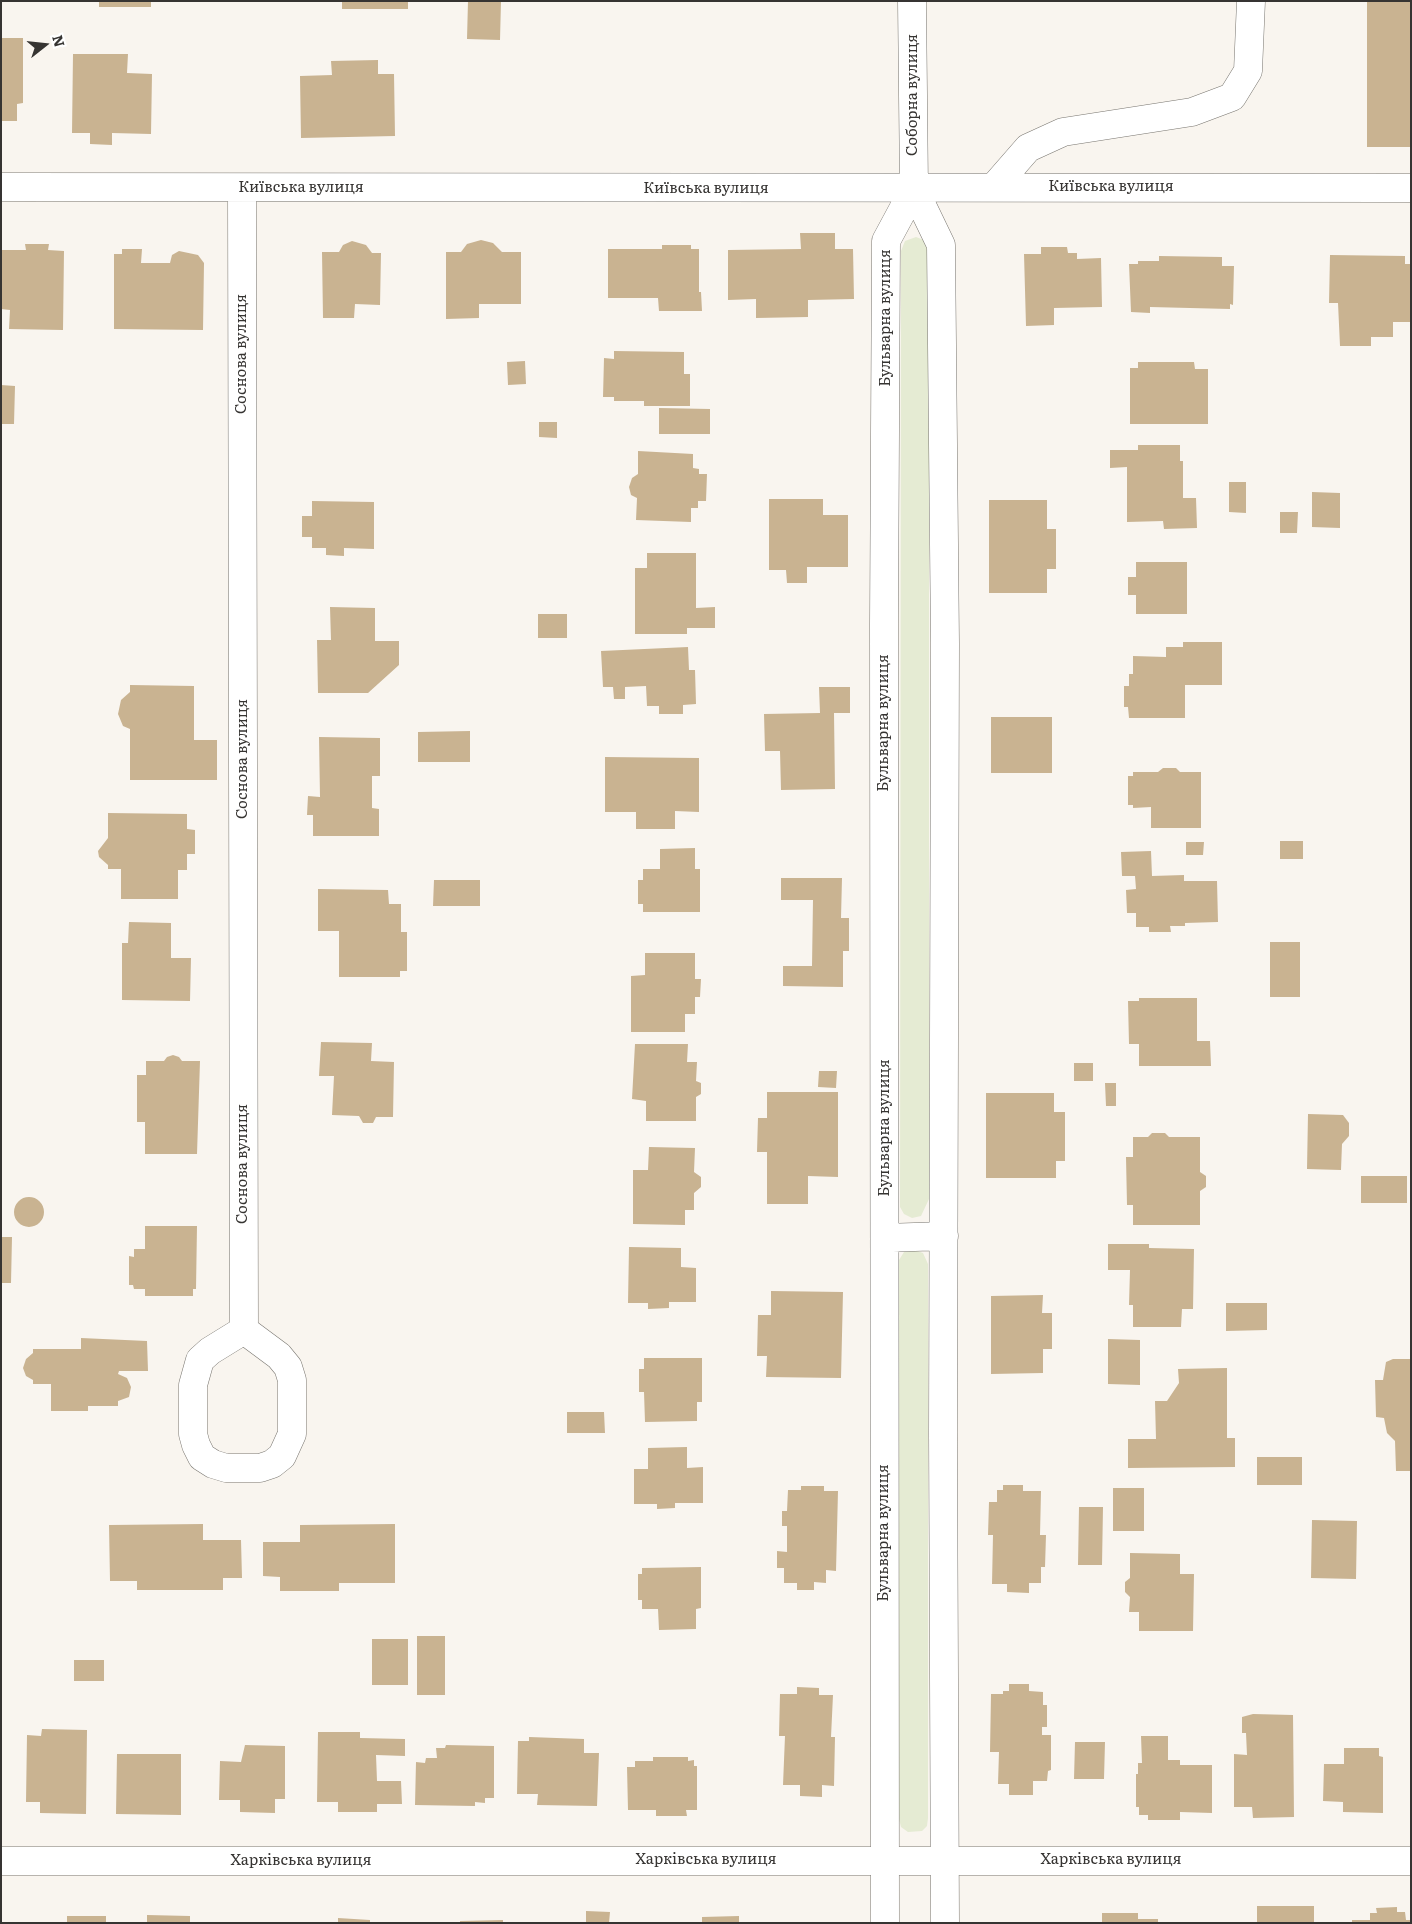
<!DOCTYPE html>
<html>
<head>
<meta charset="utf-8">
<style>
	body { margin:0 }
	#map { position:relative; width:1412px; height:1924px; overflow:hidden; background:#f9f5ef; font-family:Literata,serif }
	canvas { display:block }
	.frame { position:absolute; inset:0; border:2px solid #363432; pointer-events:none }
	.north { position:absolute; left:20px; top:20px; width:50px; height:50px; -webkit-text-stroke:4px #fff; paint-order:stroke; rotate:74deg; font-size:14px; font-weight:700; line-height:20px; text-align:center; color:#363432 }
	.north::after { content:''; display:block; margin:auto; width:18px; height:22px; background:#363432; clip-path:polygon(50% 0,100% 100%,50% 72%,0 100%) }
</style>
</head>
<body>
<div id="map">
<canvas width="1412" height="1924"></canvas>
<div class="frame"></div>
<div class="north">N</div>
</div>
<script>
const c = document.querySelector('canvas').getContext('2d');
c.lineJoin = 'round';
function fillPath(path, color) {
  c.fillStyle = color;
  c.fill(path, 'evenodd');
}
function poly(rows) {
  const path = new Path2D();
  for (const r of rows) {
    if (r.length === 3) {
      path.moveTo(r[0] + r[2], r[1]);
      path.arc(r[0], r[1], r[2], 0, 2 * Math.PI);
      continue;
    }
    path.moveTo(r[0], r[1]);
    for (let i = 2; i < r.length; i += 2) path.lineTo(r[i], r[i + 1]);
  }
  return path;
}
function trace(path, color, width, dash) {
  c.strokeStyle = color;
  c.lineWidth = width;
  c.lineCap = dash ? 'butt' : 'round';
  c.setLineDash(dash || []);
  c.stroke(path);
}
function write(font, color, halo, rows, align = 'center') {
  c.font = font + ' Literata,serif';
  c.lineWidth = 4;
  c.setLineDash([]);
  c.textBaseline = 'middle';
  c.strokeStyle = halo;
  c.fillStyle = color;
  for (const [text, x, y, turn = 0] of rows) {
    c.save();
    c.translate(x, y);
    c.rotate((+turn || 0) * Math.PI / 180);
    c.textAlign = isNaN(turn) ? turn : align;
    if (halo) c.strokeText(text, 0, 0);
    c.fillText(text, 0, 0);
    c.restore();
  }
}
fillPath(poly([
	[916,237,924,240,929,248,929,1199,921,1216,912,1218,904,1214,900,1207,901,251,905,241],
	[914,1250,923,1253,928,1264,928,1818,927,1826,922,1831,908,1832,901,1827,899,1819,899,1260,904,1252]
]), '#e5ebd3');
fillPath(poly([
	[99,1,151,1,151,7,99,7],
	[342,1,408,1,408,9,342,9],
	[468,1,501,1,500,40,467,39],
	[1367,1,1411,1,1411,147,1367,147],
	[1,38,23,38,23,103,17,104,17,121,1,121],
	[73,54,128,54,127,73,152,74,151,134,112,133,112,145,90,144,90,133,72,133],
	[378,60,378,74,394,74,395,136,301,138,300,76,332,75,331,61],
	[800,233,835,233,835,249,853,249,854,299,808,300,808,317,756,318,756,299,728,300,728,250,801,249],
	[481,240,493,243,502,252,521,252,521,304,479,304,479,318,446,319,446,252,461,252,467,244],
	[352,241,366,245,372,253,381,253,380,305,355,304,354,318,323,318,322,252,339,252,343,245],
	[25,244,49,244,48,250,64,251,63,330,9,329,10,310,1,309,1,250,26,250],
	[662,245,691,245,691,249,699,249,699,292,701,292,702,311,659,311,658,298,608,298,608,249,662,249],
	[1041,247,1067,247,1068,253,1077,253,1077,259,1101,258,1102,307,1054,308,1054,325,1026,326,1024,254,1041,254],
	[122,249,142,249,141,263,170,263,172,255,179,251,198,255,204,263,203,330,114,329,114,254,122,254],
	[1330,255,1405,256,1405,264,1411,264,1411,322,1393,322,1393,337,1371,337,1371,346,1340,346,1338,303,1329,303],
	[1159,256,1222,257,1222,266,1234,266,1233,305,1230,304,1230,309,1150,307,1150,313,1131,312,1129,264,1138,264,1138,261,1159,261],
	[614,351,684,352,684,374,690,374,690,406,644,406,644,401,614,401,614,397,603,397,604,358,614,359],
	[525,361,526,384,508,385,507,362],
	[1138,362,1194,362,1195,369,1208,369,1208,424,1130,424,1130,368,1138,368],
	[1,385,15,386,14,424,1,424],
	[659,408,710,409,710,434,659,434],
	[539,422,557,422,557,438,539,437],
	[1138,445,1180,445,1180,461,1183,461,1183,498,1196,498,1197,528,1164,529,1163,521,1127,522,1127,467,1110,468,1110,450,1138,450],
	[638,451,693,454,693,468,699,469,699,474,707,474,706,501,698,501,698,508,691,508,691,522,636,520,637,498,631,495,629,487,632,478,638,474],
	[1229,482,1246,482,1246,513,1229,512],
	[1312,492,1340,493,1340,528,1312,527],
	[769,499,823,499,823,515,848,515,848,567,807,567,807,583,787,583,786,570,769,570],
	[989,500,1047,500,1047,529,1056,529,1056,569,1047,569,1047,593,989,593],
	[312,501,374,502,374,549,344,548,344,556,326,555,326,548,312,548,312,537,302,537,302,516,312,516],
	[1280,512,1298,512,1297,533,1280,533],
	[647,553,696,553,696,608,715,607,715,628,687,628,687,634,635,634,635,568,647,568],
	[1136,562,1187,562,1187,614,1136,614,1136,595,1128,595,1128,577,1136,577],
	[330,607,375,608,375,641,399,641,399,665,368,693,318,693,317,640,331,640],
	[538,614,567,614,567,638,538,638],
	[1183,642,1222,642,1222,685,1185,685,1185,718,1129,718,1128,707,1124,707,1124,686,1129,686,1129,674,1133,674,1133,656,1166,657,1166,647,1183,647],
	[688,647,689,670,695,670,696,704,683,705,683,714,659,714,659,706,647,706,646,686,625,687,625,699,614,699,613,687,603,687,601,651],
	[130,685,194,686,194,740,217,740,217,780,130,780,130,729,123,726,118,714,121,700,130,692],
	[819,687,850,687,850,713,834,713,835,789,781,790,780,751,765,751,764,714,820,713],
	[991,717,1052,717,1052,773,991,773],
	[470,731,470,762,418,762,418,732],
	[319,737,380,738,380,776,372,776,372,808,379,809,379,836,313,836,313,815,307,815,308,796,320,797],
	[605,757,699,758,699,812,675,811,675,829,636,829,636,812,605,812],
	[1163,768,1176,768,1180,772,1201,772,1201,828,1151,828,1151,807,1133,808,1133,805,1128,805,1128,776,1133,776,1133,772,1158,772],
	[108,813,187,814,187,829,195,830,195,854,187,854,187,870,178,870,178,899,121,899,121,869,108,869,108,865,99,857,98,851,108,838],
	[1280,841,1303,841,1303,859,1280,859],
	[1186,842,1204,842,1203,855,1186,855],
	[695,848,695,869,700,869,700,912,643,912,643,904,638,904,638,880,643,880,643,869,660,869,660,849],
	[1151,851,1152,876,1184,875,1184,881,1217,881,1218,922,1185,923,1185,926,1170,926,1171,932,1149,932,1149,927,1136,927,1136,913,1127,913,1126,890,1136,889,1135,876,1122,876,1121,852],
	[781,878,842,878,841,918,849,918,849,951,843,951,843,987,783,986,783,966,812,966,813,900,781,900],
	[434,880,480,880,480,906,433,906],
	[318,889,388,890,389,904,401,904,401,932,407,932,407,971,400,971,400,977,339,977,339,931,318,931],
	[129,922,171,923,171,958,191,958,190,1001,122,1000,122,943,128,943],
	[1270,942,1300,942,1300,997,1270,997],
	[645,953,695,953,695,979,701,979,700,997,695,997,695,1014,685,1014,685,1032,631,1032,631,976,645,975],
	[1139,998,1197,998,1197,1041,1210,1041,1211,1066,1139,1066,1139,1044,1129,1044,1128,1001,1139,1001],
	[321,1042,372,1043,371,1061,394,1062,393,1117,376,1117,373,1123,363,1123,359,1116,332,1115,334,1076,319,1076],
	[635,1044,688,1044,687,1062,697,1062,696,1081,701,1083,701,1094,696,1097,696,1121,646,1121,646,1101,632,1099],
	[173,1055,179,1057,182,1061,200,1061,197,1154,145,1154,145,1122,137,1122,137,1075,146,1075,146,1061,164,1061,167,1057],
	[1074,1063,1093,1063,1093,1081,1074,1081],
	[819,1071,837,1071,836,1088,818,1087],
	[1105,1083,1116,1083,1116,1106,1106,1106],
	[767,1092,838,1092,838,1177,808,1176,808,1204,767,1204,767,1152,757,1152,758,1118,767,1118],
	[986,1093,1054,1093,1054,1112,1065,1112,1065,1161,1056,1161,1056,1178,986,1178],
	[1308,1114,1343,1115,1349,1123,1349,1136,1342,1144,1341,1170,1307,1169],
	[1152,1133,1165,1133,1169,1137,1200,1137,1200,1172,1206,1176,1206,1187,1200,1191,1200,1225,1133,1225,1133,1205,1127,1205,1126,1157,1133,1157,1133,1137,1148,1137],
	[649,1147,695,1148,694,1172,701,1177,701,1187,694,1193,694,1210,685,1210,685,1225,633,1224,633,1170,648,1170],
	[1361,1176,1407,1176,1407,1203,1361,1203],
	[29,1212,15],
	[145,1226,197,1226,196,1289,193,1289,193,1296,145,1296,145,1289,134,1289,133,1285,129,1285,129,1256,134,1257,134,1249,145,1249],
	[1,1237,12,1237,11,1283,1,1283],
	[1108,1244,1149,1244,1149,1248,1194,1249,1193,1309,1182,1309,1181,1327,1133,1327,1133,1305,1129,1305,1130,1270,1108,1270],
	[629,1247,681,1248,681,1267,696,1268,696,1302,669,1302,669,1308,648,1309,648,1303,628,1303],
	[771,1291,843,1292,841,1378,766,1377,767,1356,757,1356,758,1315,771,1315],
	[1043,1295,1042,1313,1052,1313,1052,1349,1043,1349,1043,1373,991,1374,991,1296],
	[1226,1303,1267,1303,1267,1330,1226,1331],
	[81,1338,147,1341,148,1371,119,1371,118,1374,127,1378,131,1387,129,1397,118,1401,118,1406,88,1406,88,1411,51,1411,51,1384,33,1384,33,1380,26,1376,23,1368,26,1359,33,1353,33,1349,81,1349],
	[1108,1339,1140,1340,1140,1385,1108,1384],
	[644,1358,702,1358,702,1402,697,1402,697,1421,645,1422,644,1392,639,1392,639,1369,644,1369],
	[1393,1359,1411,1359,1411,1471,1396,1471,1395,1441,1387,1433,1384,1418,1376,1417,1375,1380,1383,1380,1386,1362],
	[1227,1368,1227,1438,1235,1438,1235,1467,1128,1468,1128,1439,1156,1439,1155,1401,1167,1401,1179,1383,1178,1369],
	[567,1412,604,1412,605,1433,567,1433],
	[687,1447,687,1468,703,1467,703,1503,675,1503,675,1508,657,1509,657,1504,634,1504,634,1469,648,1469,648,1448],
	[1257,1457,1302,1457,1302,1485,1257,1485],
	[1003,1485,1023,1485,1023,1491,1041,1491,1040,1535,1046,1535,1045,1567,1041,1567,1041,1583,1029,1583,1029,1593,1007,1592,1007,1584,992,1584,993,1535,988,1535,989,1502,997,1502,997,1490,1003,1490],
	[801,1486,824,1486,824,1491,838,1491,836,1571,826,1570,826,1583,814,1582,814,1590,797,1590,797,1583,784,1583,784,1568,777,1568,777,1551,787,1552,787,1526,782,1526,782,1511,787,1511,788,1490,801,1490],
	[1113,1488,1144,1488,1144,1531,1113,1531],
	[1079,1507,1103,1507,1102,1565,1078,1565],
	[1312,1520,1357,1521,1356,1579,1311,1578],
	[203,1524,203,1540,241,1540,242,1578,223,1578,223,1590,137,1590,137,1581,110,1581,109,1525],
	[395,1524,395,1583,339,1583,339,1591,280,1591,280,1577,263,1576,263,1542,300,1542,300,1525],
	[1130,1553,1180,1554,1180,1574,1194,1574,1193,1631,1139,1631,1139,1612,1129,1612,1130,1597,1125,1592,1125,1582,1130,1578],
	[701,1567,701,1608,696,1609,696,1629,659,1630,658,1609,642,1609,642,1600,638,1600,638,1574,642,1574,642,1568],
	[417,1636,445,1636,445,1695,417,1695],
	[372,1639,408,1639,408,1685,372,1685],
	[74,1660,104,1660,104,1681,74,1681],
	[1009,1684,1029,1684,1029,1691,1043,1692,1043,1705,1047,1705,1047,1727,1042,1727,1042,1735,1051,1735,1051,1770,1048,1771,1047,1781,1033,1781,1033,1795,1009,1795,1009,1784,998,1784,999,1752,990,1752,991,1694,1003,1694,1003,1691,1009,1691],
	[797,1687,819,1688,819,1695,833,1695,831,1737,835,1737,834,1786,822,1785,822,1797,800,1796,800,1785,783,1785,785,1736,779,1736,780,1694,797,1694],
	[1253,1714,1293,1715,1294,1817,1253,1818,1252,1807,1234,1807,1234,1754,1247,1755,1246,1733,1242,1733,1242,1717],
	[42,1729,87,1730,86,1814,40,1813,40,1802,26,1802,27,1735,41,1736],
	[318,1732,360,1732,360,1738,405,1739,405,1756,376,1755,377,1781,401,1781,402,1804,377,1804,377,1812,338,1812,338,1802,317,1802],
	[1141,1736,1168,1736,1168,1760,1180,1760,1180,1765,1212,1765,1212,1813,1180,1812,1180,1820,1148,1820,1148,1815,1139,1815,1139,1807,1136,1807,1136,1774,1138,1774,1138,1763,1142,1763],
	[529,1737,584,1739,584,1753,599,1753,597,1806,537,1805,538,1794,517,1794,518,1741,529,1741],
	[1075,1742,1105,1742,1104,1779,1074,1779],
	[245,1745,285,1746,285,1799,275,1799,275,1813,240,1812,240,1800,219,1800,220,1761,241,1762],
	[446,1745,494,1746,494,1798,485,1798,485,1803,475,1802,475,1806,415,1805,416,1762,425,1763,426,1758,437,1758,436,1748,445,1748],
	[1344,1748,1379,1748,1379,1756,1383,1757,1383,1813,1343,1812,1343,1802,1323,1801,1324,1764,1344,1764],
	[117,1754,181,1754,181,1815,116,1814],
	[653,1757,688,1757,688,1761,694,1760,694,1766,697,1766,697,1810,686,1810,687,1816,656,1816,656,1810,628,1810,627,1767,635,1767,635,1761,653,1761],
	[1257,1906,1314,1906,1314,1923,1257,1923],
	[1397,1907,1397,1912,1405,1912,1406,1920,1411,1920,1411,1923,1352,1923,1352,1920,1370,1920,1370,1913,1377,1913,1376,1908],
	[586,1911,610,1912,609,1923,586,1923],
	[1102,1913,1138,1913,1138,1919,1158,1919,1158,1923,1102,1923],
	[147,1915,190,1916,190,1923,147,1923],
	[67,1916,106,1916,106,1923,67,1923],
	[739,1916,739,1923,702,1923,702,1917],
	[338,1918,370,1920,370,1923,338,1923],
	[503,1920,503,1923,460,1923,460,1921]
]), '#c9b391');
const minor = poly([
	[912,1,914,189,941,245,945,644,943,1432,945,1923],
	[1,187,1411,188],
	[994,187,1028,148,1063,132,1192,112,1232,97,1248,71,1251,1],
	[242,188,244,1330,210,1351,200,1360,193,1385,193,1434,196,1445,202,1457,213,1464,226,1468,260,1468,272,1464,282,1456,292,1434,292,1380,288,1367,279,1356,244,1330],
	[885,1238,944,1236],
	[1,1861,1411,1861],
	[885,1923,884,624,886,241,914,189]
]);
trace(minor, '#78756f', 29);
trace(minor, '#fff', 28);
write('15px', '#363432', '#fff', [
	["Соборна вулиця",913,95,-90],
	["Київська вулиця",1111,187],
	["Київська вулиця",301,188],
	["Київська вулиця",706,189],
	["Бульварна вулиця",886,318,-90],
	["Соснова вулиця",242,354,-90],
	["Бульварна вулиця",884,723,-90],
	["Соснова вулиця",243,759,-90],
	["Бульварна вулиця",885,1128,-90],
	["Соснова вулиця",243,1164,-90],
	["Бульварна вулиця",884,1533,-90],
	["Харківська вулиця",706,1860],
	["Харківська вулиця",1111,1860],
	["Харківська вулиця",301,1861]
]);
</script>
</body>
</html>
